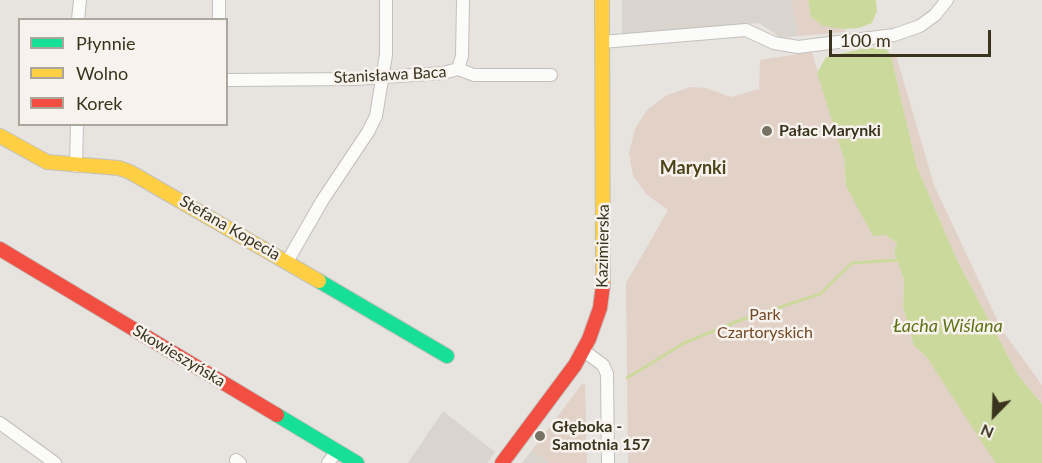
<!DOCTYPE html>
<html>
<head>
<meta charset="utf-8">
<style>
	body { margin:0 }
	#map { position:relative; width:1042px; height:463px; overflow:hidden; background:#e7e4e0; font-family:Lato,sans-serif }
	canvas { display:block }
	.legend { position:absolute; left:18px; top:18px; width:210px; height:108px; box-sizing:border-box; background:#f7f2ed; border:2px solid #aba69a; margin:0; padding:8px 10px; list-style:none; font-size:18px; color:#3a341e }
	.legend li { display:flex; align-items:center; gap:12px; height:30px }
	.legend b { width:30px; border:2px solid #aba69a }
	.north { position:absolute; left:964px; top:385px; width:60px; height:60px; -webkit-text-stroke:4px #f7f2ed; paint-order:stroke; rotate:203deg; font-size:16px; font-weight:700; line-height:24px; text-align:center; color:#3a341e }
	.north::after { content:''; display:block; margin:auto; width:21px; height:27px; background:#3a341e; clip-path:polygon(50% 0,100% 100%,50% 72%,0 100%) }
	.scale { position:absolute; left:829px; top:30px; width:162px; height:27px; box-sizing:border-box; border:3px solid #3a341e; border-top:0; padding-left:8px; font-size:18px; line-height:21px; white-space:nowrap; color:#3a341e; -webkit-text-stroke:4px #f7f2ed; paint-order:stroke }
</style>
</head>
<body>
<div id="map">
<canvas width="1042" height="463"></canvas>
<ul class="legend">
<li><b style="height:8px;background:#16e098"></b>Płynnie</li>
<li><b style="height:8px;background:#ffcf43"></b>Wolno</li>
<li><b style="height:8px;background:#f24e42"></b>Korek</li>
</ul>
<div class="north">N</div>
<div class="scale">100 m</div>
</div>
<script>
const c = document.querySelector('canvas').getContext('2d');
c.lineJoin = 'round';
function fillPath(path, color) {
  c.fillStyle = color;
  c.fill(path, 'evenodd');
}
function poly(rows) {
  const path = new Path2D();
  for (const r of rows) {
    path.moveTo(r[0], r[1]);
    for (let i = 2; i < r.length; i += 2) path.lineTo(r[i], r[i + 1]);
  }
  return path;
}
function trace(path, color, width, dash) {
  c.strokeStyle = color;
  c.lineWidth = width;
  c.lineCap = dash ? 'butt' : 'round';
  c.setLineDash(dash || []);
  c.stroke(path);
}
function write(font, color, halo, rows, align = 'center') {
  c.font = font + ' Lato,sans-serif';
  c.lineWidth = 5;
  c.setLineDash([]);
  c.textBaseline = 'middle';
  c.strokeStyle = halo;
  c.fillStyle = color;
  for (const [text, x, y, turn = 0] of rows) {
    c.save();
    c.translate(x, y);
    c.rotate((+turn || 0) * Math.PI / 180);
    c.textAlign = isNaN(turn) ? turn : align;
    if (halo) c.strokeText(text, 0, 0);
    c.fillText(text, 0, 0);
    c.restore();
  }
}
fillPath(poly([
	[622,0,792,0,798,36,781,38,759,23,622,36],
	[443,411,495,452,487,463,408,463],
	[532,450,549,463,522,463]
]), '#d9d4cd');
fillPath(poly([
	[792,0,808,0,811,17,823,25,844,29,845,32,798,36],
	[812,52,844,159,846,186,885,235,897,243,894,251,904,280,903,307,914,346,926,356,1008,463,628,463,626,283,668,210,647,195,633,176,629,153,635,129,647,110,665,96,690,87,706,88,731,97,759,89,760,60],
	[896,55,934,185,1002,330,1042,385,1042,404,1018,375,956,258,917,167,891,56],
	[582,384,585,384,587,463,549,463,532,450]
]), '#e2d1c7');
fillPath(poly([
	[808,0,876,0,877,11,872,23,859,28,844,29,823,26,811,17],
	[885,47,891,56,917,167,956,258,1018,375,1042,404,1042,463,996,463,987,450,926,356,914,346,903,307,904,280,894,251,897,243,885,235,873,236,846,186,844,159,817,73,826,57,861,49]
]), '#ccd99d');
trace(poly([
	[627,378,684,343,738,321,820,294,852,263,897,260]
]), '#ccd99d', 3);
const street = poly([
	[78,20,80,0],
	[219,20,219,0],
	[602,42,746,30,774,43,798,47,894,35,920,26,935,15,947,0],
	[458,69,462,56,463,0],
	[226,80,355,79,443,73,458,69,474,75,551,75],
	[76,166,77,124],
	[287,262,322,201,368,132,376,116,386,55,386,0],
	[584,351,603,365,607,374,608,463],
	[0,423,55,463],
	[236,460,240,463],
	[328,463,337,451]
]);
const fast = poly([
	[319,281,447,356],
	[277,415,357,463]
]);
const slow = poly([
	[602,0,603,285],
	[0,136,47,162,119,168,130,172,319,281]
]);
const jam = poly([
	[0,249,277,415],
	[502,463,575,365,589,339,600,308,603,285]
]);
trace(street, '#c3c0bc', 14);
trace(fast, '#c2c0ba', 16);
trace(slow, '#c2c0ba', 16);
trace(jam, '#c2c0ba', 16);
trace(street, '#fbfbfa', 12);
trace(fast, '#16e098', 14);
trace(slow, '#ffcf43', 14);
trace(jam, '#f24e42', 14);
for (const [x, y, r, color] of [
	[767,131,6,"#777262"],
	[540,436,6,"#777262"]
]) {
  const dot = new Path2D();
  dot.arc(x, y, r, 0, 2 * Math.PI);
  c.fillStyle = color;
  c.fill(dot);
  trace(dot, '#f7f2ed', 2);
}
write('16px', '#3a341e', '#f7f2ed', [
	["Stanisława Baca",390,75,-3],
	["Stefana Kopecia",230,228,30],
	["Kazimierska",603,246,-89],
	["Skowieszyńska",179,356,31]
]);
write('bold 16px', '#3a341e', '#f7f2ed', [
	["Pałac Marynki",779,131],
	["Głęboka -",552,427],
	["Samotnia 157",552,445]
], 'left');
write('16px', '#734926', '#f7f2ed', [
	["Park",765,315],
	["Czartoryskich",765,333]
]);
write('bold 18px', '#4d4419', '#f7f2ed', [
	["Marynki",693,168]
]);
write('italic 18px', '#5d7315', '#f7f2ed', [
	["Łacha Wiślana",948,326]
]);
</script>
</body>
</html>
